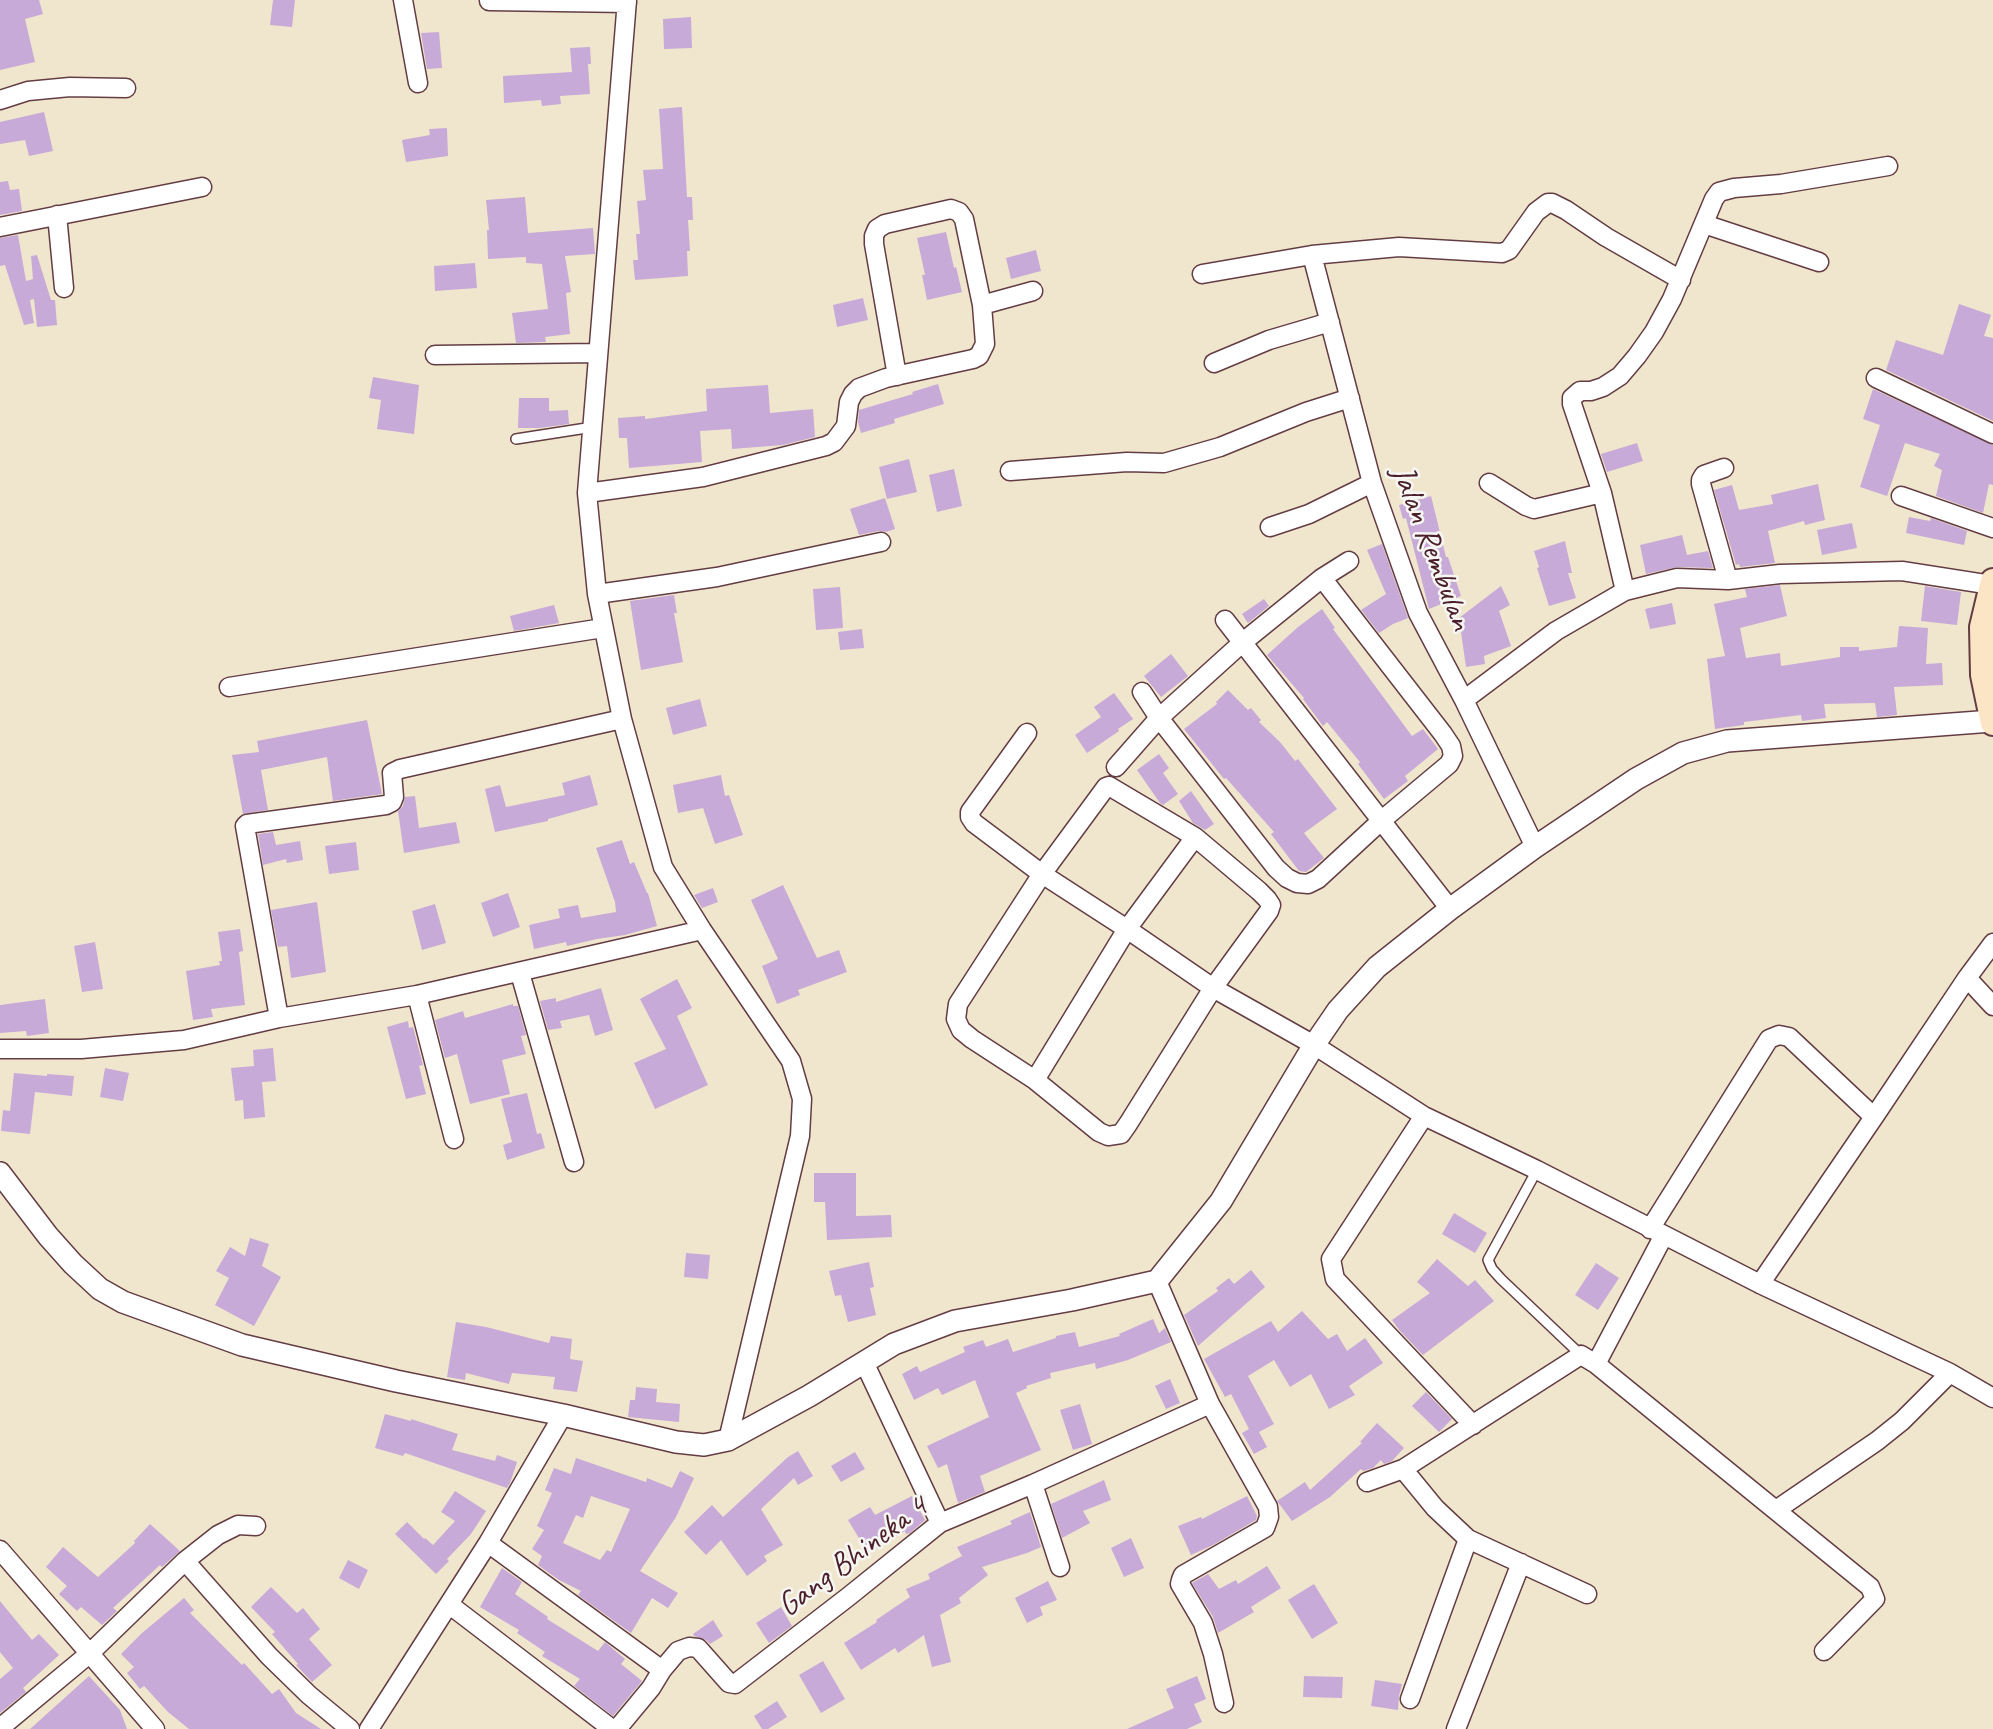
<!DOCTYPE html>
<html>
<head>
<meta charset="utf-8">
<style>
	body { margin:0 }
	canvas { display:block; background:#f0e6cd }
</style>
</head>
<body>
<canvas width="1993" height="1729"></canvas>
<script>
const c = document.querySelector('canvas').getContext('2d');
c.lineJoin = 'round';
function fillPath(path, color) {
  c.fillStyle = color;
  c.fill(path, 'evenodd');
}
function poly(rows) {
  const path = new Path2D();
  for (const r of rows) {
    path.moveTo(r[0], r[1]);
    for (let i = 2; i < r.length; i += 2) path.lineTo(r[i], r[i + 1]);
  }
  return path;
}
function trace(path, color, width, dash) {
  c.strokeStyle = color;
  c.lineWidth = width;
  c.lineCap = dash ? 'butt' : 'round';
  c.setLineDash(dash || []);
  c.stroke(path);
}
function write(font, color, halo, rows, align = 'center') {
  c.font = font + ' Caveat,sans-serif';
  c.lineWidth = 5;
  c.setLineDash([]);
  c.textBaseline = 'middle';
  c.strokeStyle = halo;
  c.fillStyle = color;
  for (const [text, x, y, turn = 0] of rows) {
    c.save();
    c.translate(x, y);
    c.rotate((+turn || 0) * Math.PI / 180);
    c.textAlign = isNaN(turn) ? turn : align;
    if (halo) c.strokeText(text, 0, 0);
    c.fillText(text, 0, 0);
    c.restore();
  }
}
fillPath(poly([
	[0,0,39,0,43,14,25,19,35,62,0,70],
	[273,0,295,0,292,27,270,25],
	[691,17,692,48,664,49,663,19],
	[439,32,442,68,427,69,421,33],
	[590,47,591,64,588,64,590,94,560,96,561,104,542,106,541,100,504,103,503,76,572,72,570,48],
	[682,107,687,197,692,197,693,220,688,220,690,251,687,251,688,276,635,280,633,260,638,260,636,234,640,234,637,201,646,200,643,170,663,169,659,109],
	[44,112,53,151,29,156,25,140,0,144,0,122],
	[447,128,448,156,406,162,402,140,430,135,429,129],
	[8,181,10,190,19,189,22,211,0,215,0,182],
	[525,197,528,233,593,228,595,254,565,256,571,292,566,293,570,334,545,337,546,342,516,343,512,313,548,309,542,264,526,263,526,257,488,259,487,230,489,230,486,200],
	[946,232,954,268,956,267,962,292,927,300,922,275,925,275,917,238],
	[18,235,26,281,33,279,31,256,37,255,51,300,55,300,57,325,37,327,34,299,30,300,34,323,24,325,5,265,0,266,0,238],
	[1036,250,1041,271,1011,279,1006,258],
	[475,263,477,288,435,291,434,266],
	[863,298,868,320,837,327,833,305],
	[1959,304,1991,315,1984,336,1993,338,1993,421,1886,370,1896,340,1943,355],
	[373,377,419,385,414,434,377,429,381,400,369,398],
	[938,384,944,404,894,419,895,423,861,433,858,422,859,410,913,394,912,392],
	[768,385,770,413,813,409,815,437,783,445,732,449,731,429,700,431,702,462,629,468,627,438,619,438,618,418,645,416,645,419,707,411,706,389],
	[1873,389,1993,445,1993,485,1989,484,1983,513,1936,496,1942,470,1934,466,1940,454,1905,443,1887,496,1860,487,1880,425,1863,419],
	[519,398,549,398,549,411,568,410,569,424,539,428,518,428],
	[1637,443,1643,461,1607,472,1601,454],
	[909,459,917,492,887,499,879,467],
	[954,469,962,506,937,512,929,475],
	[1818,484,1825,520,1805,525,1804,521,1768,531,1775,563,1740,567,1739,564,1736,565,1714,490,1732,485,1739,510,1773,504,1771,495],
	[1431,496,1446,557,1448,557,1461,596,1429,609,1406,518,1403,519,1399,505],
	[885,498,895,529,886,532,879,531,859,535,850,509],
	[1909,517,1930,521,1931,518,1967,531,1964,545,1906,533],
	[1852,523,1857,548,1822,555,1817,530],
	[1682,535,1687,555,1708,551,1713,568,1677,567,1646,574,1640,545],
	[1565,541,1572,573,1568,573,1576,598,1549,606,1537,568,1539,567,1534,551],
	[1382,544,1408,618,1393,624,1379,633,1361,610,1386,594,1367,550],
	[1780,585,1787,616,1740,628,1746,658,1780,653,1781,666,1840,657,1840,647,1859,647,1859,651,1897,647,1899,626,1928,628,1926,664,1942,663,1943,685,1894,687,1897,715,1877,717,1875,703,1824,704,1826,718,1802,721,1801,715,1744,722,1744,725,1715,729,1707,659,1725,656,1714,604,1747,597,1745,589],
	[1501,586,1510,605,1499,611,1511,646,1484,656,1485,664,1466,667,1459,618],
	[1925,586,1961,592,1957,625,1921,621],
	[840,587,843,628,816,630,813,589],
	[674,595,677,613,674,613,683,662,641,670,630,601],
	[1264,599,1269,606,1248,623,1242,614],
	[1672,603,1676,624,1650,629,1645,609],
	[554,605,559,623,514,631,510,616],
	[1322,609,1335,628,1333,629,1412,736,1423,729,1438,749,1405,776,1408,781,1384,799,1358,764,1360,762,1341,739,1327,722,1323,726,1303,699,1304,698,1267,655,1298,627],
	[862,629,864,648,840,650,838,632],
	[1171,654,1188,676,1161,697,1144,676],
	[1228,690,1248,710,1251,708,1261,720,1259,722,1280,742,1295,761,1298,759,1337,809,1304,833,1324,858,1306,872,1299,871,1271,834,1274,832,1226,778,1224,779,1184,729,1217,704,1216,702],
	[1114,693,1133,719,1118,729,1119,731,1087,753,1075,735,1101,717,1094,707],
	[700,699,707,726,673,735,666,708],
	[367,720,382,794,333,801,327,757,261,770,268,810,243,814,232,755,259,752,257,741],
	[1159,754,1169,768,1163,773,1178,794,1163,805,1160,803,1137,770],
	[590,775,598,805,548,819,548,821,495,832,485,789,500,785,506,807,565,795,562,783],
	[721,775,725,796,729,795,743,835,715,844,703,808,678,813,673,785],
	[1191,791,1214,824,1205,830,1193,823,1179,801],
	[415,796,419,828,456,822,460,843,404,853,398,811,403,806,405,797],
	[273,832,276,845,300,841,303,860,287,863,286,859,263,865,258,834],
	[622,840,630,864,634,862,647,893,648,893,657,926,625,935,597,939,567,946,566,942,534,949,529,925,560,918,558,909,578,905,581,918,616,912,615,902,596,848],
	[356,842,359,870,329,874,325,846],
	[783,885,817,958,839,950,847,972,798,990,800,995,777,1004,762,966,778,959,751,900],
	[713,888,718,902,702,908,694,895],
	[508,893,520,927,493,937,481,903],
	[317,902,326,972,291,978,287,946,278,947,271,910],
	[435,904,446,943,422,950,412,911],
	[240,929,243,951,239,952,245,1005,211,1009,213,1017,193,1020,186,971,220,965,219,961,222,961,218,932],
	[95,942,103,989,82,992,74,946],
	[677,979,692,1008,677,1016,708,1085,655,1109,634,1063,666,1049,640,999],
	[601,988,613,1030,595,1036,589,1015,560,1021,562,1028,548,1030,540,1001,556,998,556,1002],
	[45,999,49,1033,27,1036,26,1031,0,1033,0,1005],
	[513,1004,513,1006,518,1006,526,1035,521,1036,526,1054,502,1060,510,1094,470,1104,457,1054,445,1058,435,1020,463,1011,465,1018],
	[408,1021,409,1028,413,1027,423,1065,419,1066,426,1094,406,1099,387,1027],
	[273,1048,276,1081,262,1082,265,1117,244,1119,243,1100,235,1101,231,1068,254,1066,253,1050],
	[105,1068,129,1073,123,1101,100,1097],
	[14,1073,47,1076,47,1074,74,1076,72,1096,35,1092,30,1134,1,1131,3,1110,10,1111],
	[527,1093,537,1134,541,1133,545,1148,507,1160,503,1145,512,1142,501,1099],
	[814,1173,856,1173,856,1216,891,1215,892,1237,827,1240,825,1202,814,1202],
	[1454,1213,1487,1233,1475,1253,1442,1234],
	[250,1238,269,1244,262,1266,281,1277,254,1326,215,1305,229,1278,216,1271,230,1247,245,1256],
	[686,1253,710,1255,708,1279,684,1277],
	[1437,1259,1468,1286,1475,1280,1494,1301,1423,1355,1400,1331,1392,1320,1430,1293,1417,1282],
	[869,1262,874,1287,870,1288,876,1315,848,1322,841,1295,835,1296,829,1271],
	[1596,1263,1619,1278,1598,1310,1575,1295],
	[1251,1270,1265,1287,1198,1346,1184,1315,1218,1291,1216,1288,1229,1278,1234,1284],
	[1302,1311,1328,1339,1337,1334,1347,1351,1365,1338,1383,1363,1349,1386,1355,1395,1329,1409,1311,1374,1290,1387,1274,1360,1248,1376,1274,1424,1259,1432,1267,1447,1254,1454,1242,1433,1249,1429,1231,1394,1225,1397,1204,1359,1271,1321,1278,1332],
	[1153,1319,1159,1333,1165,1328,1171,1342,1128,1360,1096,1369,1095,1363,1050,1373,1051,1378,1026,1386,1027,1388,1016,1393,1041,1450,980,1476,985,1492,958,1503,947,1464,938,1468,927,1446,989,1417,975,1380,942,1395,938,1388,914,1400,902,1374,917,1366,920,1372,965,1352,963,1347,983,1340,986,1347,1008,1339,1013,1352,1056,1338,1056,1336,1075,1332,1079,1347,1120,1336,1119,1334],
	[456,1322,486,1327,549,1343,551,1336,572,1339,570,1359,583,1361,577,1392,553,1389,555,1377,512,1373,509,1384,466,1373,465,1380,447,1377],
	[1170,1379,1180,1403,1166,1409,1155,1386],
	[636,1387,657,1389,656,1402,680,1404,679,1422,628,1417,630,1400,635,1400],
	[1426,1392,1452,1419,1439,1432,1412,1406],
	[1080,1404,1092,1444,1073,1450,1060,1410],
	[385,1414,411,1421,411,1419,458,1434,452,1450,495,1461,497,1455,517,1462,510,1483,507,1488,405,1453,403,1456,375,1448],
	[1377,1423,1404,1448,1392,1461,1384,1464,1381,1460,1373,1468,1363,1471,1361,1469,1330,1497,1292,1521,1277,1501,1305,1482,1310,1490,1362,1443,1360,1442],
	[798,1451,813,1476,798,1485,794,1478,761,1509,783,1545,764,1556,767,1561,747,1576,721,1540,706,1555,684,1532,712,1505,723,1517,788,1457],
	[855,1452,865,1469,841,1482,831,1466],
	[576,1458,646,1482,647,1478,672,1488,680,1471,694,1478,676,1517,640,1571,678,1593,668,1608,652,1598,631,1633,578,1595,581,1591,559,1580,538,1565,542,1556,532,1549,544,1530,537,1526,552,1493,545,1490,554,1468,571,1474],
	[591,1496,630,1509,611,1552,607,1550,600,1560,563,1543,576,1515,583,1518],
	[1104,1480,1111,1500,1083,1511,1090,1523,1062,1538,1051,1504],
	[455,1491,486,1511,471,1534,447,1559,449,1561,436,1574,395,1534,407,1522,424,1539,425,1538,433,1545,455,1521,441,1512],
	[912,1496,925,1520,910,1533,906,1534,905,1531,868,1553,848,1520,870,1507,875,1515],
	[1247,1496,1257,1516,1256,1520,1213,1545,1191,1555,1178,1526,1201,1517,1202,1519],
	[1030,1512,1041,1547,1027,1553,982,1567,988,1575,959,1598,961,1603,940,1615,951,1662,932,1667,924,1635,898,1653,895,1648,861,1670,844,1643,877,1622,876,1620,910,1597,906,1589,930,1579,928,1574,962,1556,957,1547,1012,1524,1010,1521],
	[150,1524,180,1551,162,1567,160,1565,113,1608,117,1611,102,1625,81,1607,77,1611,59,1594,67,1586,46,1567,63,1547,98,1577,135,1543,134,1541],
	[1131,1538,1144,1568,1124,1577,1111,1548],
	[348,1560,368,1570,359,1589,339,1578],
	[1267,1566,1281,1588,1251,1607,1254,1612,1218,1633,1213,1617,1192,1583,1208,1574,1219,1589,1236,1580,1238,1584],
	[502,1568,522,1582,515,1594,548,1617,547,1619,598,1651,605,1642,625,1659,621,1664,642,1681,613,1716,574,1686,580,1679,542,1656,545,1652,517,1633,519,1630,480,1607],
	[1048,1581,1057,1600,1040,1607,1043,1615,1027,1623,1015,1598],
	[1314,1584,1338,1623,1312,1639,1288,1600],
	[271,1587,297,1613,303,1608,320,1629,309,1639,332,1665,312,1682,296,1665,298,1664,272,1634,275,1632,251,1607],
	[184,1598,194,1610,190,1613,242,1665,244,1663,272,1694,279,1689,296,1713,321,1729,189,1729,168,1712,144,1686,140,1689,127,1673,134,1667,121,1654,142,1633],
	[0,1601,32,1640,39,1634,59,1655,23,1688,26,1692,0,1713,0,1679,13,1668,0,1652],
	[781,1607,792,1626,769,1643,756,1623],
	[713,1620,723,1636,710,1644,706,1640,694,1636,693,1634],
	[823,1661,845,1699,821,1713,799,1675],
	[89,1676,120,1710,127,1729,30,1729],
	[1197,1676,1206,1699,1194,1704,1202,1722,1187,1729,1127,1729,1174,1708,1166,1689],
	[1304,1676,1343,1677,1342,1698,1303,1697],
	[1375,1680,1402,1684,1399,1696,1398,1710,1371,1706],
	[777,1701,787,1717,768,1729,762,1729,754,1716]
]), '#c7aad7');
const service = poly([
	[516,439,593,427],
	[1537,1170,1488,1260,1492,1269,1501,1279,1581,1355]
]);
const minor = poly([
	[403,0,418,83],
	[627,0,587,493,597,594,622,719,663,867,702,930,791,1061,802,1099,800,1136,728,1440],
	[489,1,627,3],
	[0,100,28,91,70,87,126,88],
	[57,215,64,288],
	[1704,224,1819,262],
	[0,227,202,187],
	[1312,255,1372,483,1418,613,1464,700,1535,847],
	[1202,274,1312,255,1399,247,1502,253,1509,250,1536,212,1548,203,1552,203,1566,210,1606,237,1681,280],
	[435,355,598,353],
	[1214,363,1269,340,1330,322],
	[897,376,874,244,874,236,877,229,885,224,951,209,959,212,964,219,982,305],
	[1876,378,1993,434],
	[1724,468,1704,475,1701,480,1701,484,1728,580],
	[1010,471,1127,462,1164,463,1220,447,1306,412,1350,398],
	[1489,483,1526,506,1534,509,1602,493],
	[587,493,703,477,826,446,834,442,846,426,849,402,853,394,859,388,886,378,973,359,979,356,985,344,982,305,1033,291],
	[1901,496,1993,528],
	[1270,527,1309,514,1372,483],
	[1625,591,1602,493,1572,404,1572,398,1580,391,1591,391,1603,387,1620,376,1637,356,1654,332,1672,299,1714,199,1719,192,1734,188,1781,184,1888,166],
	[597,594,717,577,881,542],
	[1225,620,1450,909],
	[229,687,603,628],
	[1142,692,1159,718,1276,868,1287,878,1297,883,1308,884,1318,879,1382,820,1449,764,1453,756,1451,746,1443,734,1322,578],
	[1464,700,1556,631,1625,591,1677,578,1728,580,1780,574,1902,571,1992,585],
	[1027,733,970,812,970,817,974,823,1042,874,1127,929,1213,988,1314,1045,1424,1116,1537,1170,1760,1284,1950,1373,1993,1398],
	[1116,767,1159,718,1243,642,1322,578,1349,561],
	[1109,786,1195,837,1259,891,1267,899,1271,905,1269,911,1213,988,1128,1124,1121,1134,1108,1136,1099,1132,1035,1080,972,1039,961,1030,956,1019,958,1004,1042,874,1106,787,1109,786],
	[520,973,574,1162],
	[1967,978,1993,1006],
	[417,995,454,1139],
	[279,1018,245,826,247,824,386,805,392,802,394,797,392,773,400,769,622,719],
	[0,1049,81,1049,184,1040,279,1018,417,995,702,930],
	[1035,1080,1127,929,1195,837],
	[1424,1116,1331,1259,1335,1279,1473,1425],
	[1650,1229,1769,1039,1779,1035,1789,1037,1874,1117],
	[1157,1281,1210,1404,1268,1507,1269,1517,1265,1528,1183,1575,1181,1580,1180,1584,1203,1623,1213,1654,1224,1703],
	[1760,1284,1874,1117,1967,978,1993,943],
	[864,1362,940,1523],
	[1596,1364,1664,1235],
	[1403,1469,1435,1508,1468,1539,1587,1594],
	[1367,1482,1403,1469,1581,1355,1596,1364,1870,1587,1875,1599,1824,1651],
	[1033,1484,1060,1567],
	[1776,1510,1877,1441,1902,1421,1950,1373],
	[488,1543,662,1670],
	[0,1550,155,1729],
	[185,1561,218,1535,238,1525,256,1526],
	[450,1605,612,1729],
	[1410,1699,1468,1539],
	[0,1726,6,1723,89,1654,185,1561,269,1656,309,1695,350,1729],
	[369,1729,488,1543,563,1415],
	[617,1729,651,1688,662,1670,678,1651,689,1647,698,1648,729,1683,735,1684,848,1597,940,1523,1033,1484,1210,1404],
	[1456,1729,1521,1563]
]);
const tertiary = poly([
	[0,1173,48,1236,73,1264,100,1289,123,1302,242,1345,396,1381,563,1415,676,1442,704,1445,728,1440,809,1396,894,1344,955,1321,1072,1300,1157,1281,1221,1201,1314,1045,1338,1010,1377,967,1450,909,1535,847,1636,779,1683,753,1727,741,1992,721]
]);
const secondary = poly([
	[1993,581,1982,627,1983,675,1993,723]
]);
trace(service, '#633d43', 12);
trace(minor, '#633d43', 21);
trace(tertiary, '#633d43', 24);
trace(secondary, '#633d43', 28);
trace(service, '#fff', 9);
trace(minor, '#fff', 18);
trace(tertiary, '#fff', 21);
trace(secondary, '#fce5c4', 24);
write('33px', '#4a1f2b', '#f6f6f2', [
	["Jalan Rembulan",1431,548,69],
	["Gang Bhineka 4",853,1557,-37]
]);
</script>
</body>
</html>
